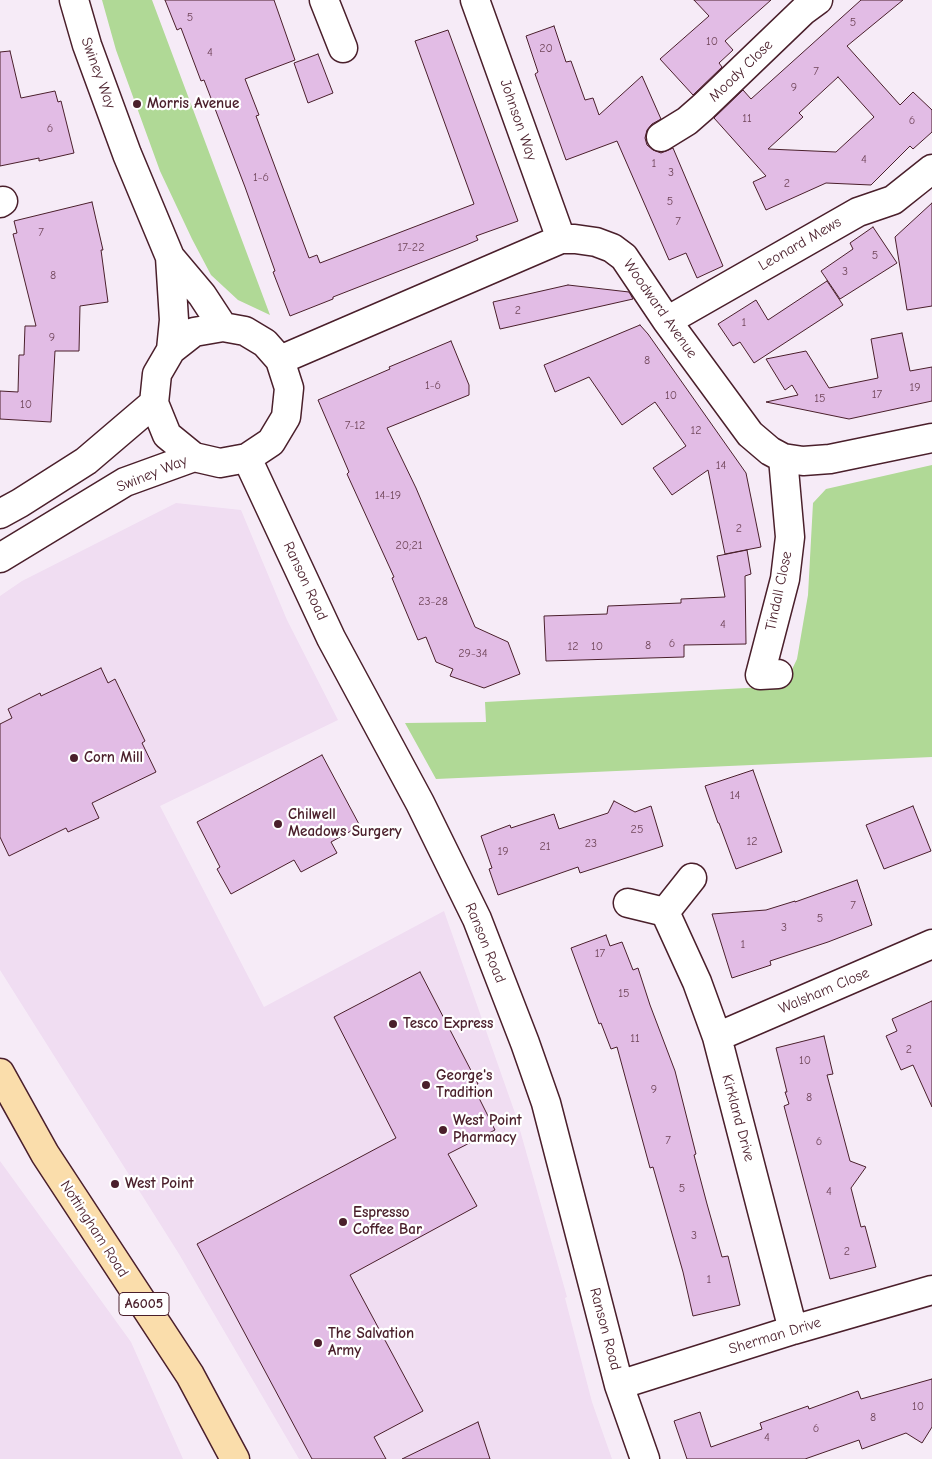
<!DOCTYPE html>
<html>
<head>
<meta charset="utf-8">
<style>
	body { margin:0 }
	canvas { display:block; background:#f6ebf7 }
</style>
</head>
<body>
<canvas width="932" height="1459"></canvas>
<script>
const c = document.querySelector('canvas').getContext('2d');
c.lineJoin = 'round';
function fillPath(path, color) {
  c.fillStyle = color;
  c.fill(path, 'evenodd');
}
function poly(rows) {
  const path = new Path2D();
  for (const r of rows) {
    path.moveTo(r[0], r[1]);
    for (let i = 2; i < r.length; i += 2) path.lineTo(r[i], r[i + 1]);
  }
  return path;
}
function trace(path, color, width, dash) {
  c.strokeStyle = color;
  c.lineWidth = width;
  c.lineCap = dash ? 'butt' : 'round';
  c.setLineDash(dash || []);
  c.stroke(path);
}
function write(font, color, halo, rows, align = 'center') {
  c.font = font + ' "Comic Neue",sans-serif';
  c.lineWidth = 4.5;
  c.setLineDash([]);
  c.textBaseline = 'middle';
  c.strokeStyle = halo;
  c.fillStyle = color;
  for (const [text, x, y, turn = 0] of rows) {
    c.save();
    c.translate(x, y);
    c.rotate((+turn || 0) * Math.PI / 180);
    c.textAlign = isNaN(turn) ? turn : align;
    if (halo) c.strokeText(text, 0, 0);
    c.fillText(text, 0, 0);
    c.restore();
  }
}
fillPath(poly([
	[176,503,241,510,287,620,338,720,160,806,264,1007,444,911,516,1116,567,1297,565,1298,592,1402,612,1459,299,1459,179,1254,0,970,0,596,22,581],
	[0,1161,131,1342,183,1459,0,1459]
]), '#f0ddf2');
fillPath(poly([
	[102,0,152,0,270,315,238,300,211,275,192,239,160,171,116,50],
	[932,465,932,757,436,779,405,723,486,722,485,702,784,686,797,659,808,595,813,503,826,489]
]), '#b0d996');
const building = poly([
	[165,0,274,0,295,60,245,79,259,115,256,116,309,258,317,255,320,263,474,204,415,41,448,30,518,221,476,236,478,240,466,245,333,297,333,299,290,316,273,272,275,271,245,187,204,80,201,81,181,28,177,30,165,0],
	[694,0,771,0,725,41,733,50,719,63,722,67,693,95,660,59,709,16,694,0],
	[861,0,903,0,847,46,900,105,913,92,932,110,932,132,913,149,910,146,871,185,826,183,766,210,753,182,766,176,714,118,743,90,751,99,861,0],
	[838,77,874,117,836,152,768,149,803,117,799,113,838,77],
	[554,26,566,62,571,61,585,100,593,98,599,115,642,76,661,119,652,124,647,130,645,138,647,145,653,150,661,153,673,148,723,266,697,278,686,253,669,260,617,141,566,160,535,74,538,72,526,36,554,26],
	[10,51,21,98,55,91,58,102,61,101,74,153,39,161,39,158,0,166,0,52,10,51],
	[318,54,333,93,308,103,294,63,318,54],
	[92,202,103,250,101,250,108,302,80,306,79,351,55,351,51,422,0,419,0,391,18,392,19,355,24,355,25,326,36,326,13,234,17,233,14,221,92,202],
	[932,203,932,306,907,310,895,237,932,203],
	[873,227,897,263,840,299,821,271,853,249,850,243,873,227],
	[827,281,843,305,754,363,740,342,733,346,718,324,756,300,768,320,827,281],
	[568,285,629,292,633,299,500,329,493,302,568,285],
	[640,325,648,334,746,473,761,547,725,554,708,470,672,495,653,468,686,446,655,402,622,425,589,377,555,392,544,365,640,325],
	[902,333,910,371,932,367,932,401,849,419,766,402,798,395,792,385,785,390,766,359,806,351,829,388,878,378,871,339,902,333],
	[451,341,469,385,469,395,387,428,416,488,475,627,508,642,520,674,484,688,450,676,453,669,436,662,426,637,418,640,392,578,394,577,347,474,349,472,318,400,390,369,389,367,451,341],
	[747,550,751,574,745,576,746,644,684,645,684,657,546,661,544,616,607,614,608,606,681,603,681,599,725,597,717,556,747,550],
	[101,668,108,683,115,679,145,741,142,743,156,772,92,803,99,818,68,832,66,828,9,856,0,837,0,724,12,718,8,709,40,693,41,696,101,668],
	[322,755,360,826,331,842,337,853,301,872,294,860,231,894,217,869,220,867,197,822,322,755],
	[753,770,782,852,736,869,719,823,718,823,705,786,753,770],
	[614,801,635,812,651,806,663,846,580,873,578,867,498,895,489,869,492,868,481,836,510,825,511,828,554,814,559,829,608,813,614,801],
	[913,806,931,851,884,869,866,825,913,806],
	[857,880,872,925,828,942,770,961,771,965,732,978,712,914,766,910,795,901,795,902,857,880],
	[606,935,610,946,622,942,633,970,638,968,650,1005,675,1071,696,1154,694,1155,707,1204,722,1257,728,1256,740,1305,693,1316,683,1272,653,1167,650,1168,617,1047,611,1049,601,1023,599,1024,571,948,606,935],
	[420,972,478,1084,473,1086,495,1130,448,1154,477,1206,350,1275,423,1411,374,1437,386,1459,312,1459,197,1244,396,1138,334,1017,420,972],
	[932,1001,932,1107,913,1065,901,1070,886,1036,897,1031,892,1019,932,1001],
	[824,1036,833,1074,827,1075,850,1161,866,1167,851,1188,861,1227,865,1226,876,1267,830,1279,784,1106,789,1104,785,1092,787,1092,776,1048,824,1036],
	[932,1379,932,1427,922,1443,906,1433,862,1449,859,1440,805,1459,687,1459,674,1421,700,1412,711,1447,762,1429,760,1423,808,1406,809,1409,858,1391,861,1399,932,1379],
	[478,1422,490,1459,402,1459,478,1422]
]);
fillPath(building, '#e2bce5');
trace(building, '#4a1f2b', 1);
const minor = poly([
	[74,0,87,45,127,154,170,257,202,295,223,327],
	[324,0,343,48],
	[475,0,561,239],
	[661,137,687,121,703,107,803,11,818,0],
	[0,203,3,201],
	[170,257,174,320,171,350,157,374,154,403,167,435,194,457,220,463,247,458,271,442,286,417,289,388,280,360,265,343,245,331,223,327,194,332,171,350],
	[667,321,858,212,893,200,932,169],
	[280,360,561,239,575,239,596,242,612,248,624,257,667,321,750,434,770,451,783,458,803,461,830,459,932,438],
	[247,458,331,638,420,803,477,919,525,1043,546,1103,619,1385,645,1459],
	[0,514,20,503,86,461,154,403],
	[0,558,125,482,194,457],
	[778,674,760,675,785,579,790,537,783,458],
	[628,903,665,912,692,878],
	[665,912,697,982,717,1037,793,1330],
	[717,1037,932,944],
	[619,1385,793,1330,932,1290]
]);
const major = poly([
	[0,1073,45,1154,190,1375,235,1459]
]);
trace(minor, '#4a1f2b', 31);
trace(major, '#4a1f2b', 31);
trace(minor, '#fff', 28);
trace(major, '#faddab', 28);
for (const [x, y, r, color] of [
	[137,104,5,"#4a1f2b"],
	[74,758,5,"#4a1f2b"],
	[278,824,5,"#4a1f2b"],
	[393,1024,5,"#4a1f2b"],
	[426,1085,5,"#4a1f2b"],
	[443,1130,5,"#4a1f2b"],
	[115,1184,5,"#4a1f2b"],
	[343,1222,5,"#4a1f2b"],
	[318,1343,5,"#4a1f2b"]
]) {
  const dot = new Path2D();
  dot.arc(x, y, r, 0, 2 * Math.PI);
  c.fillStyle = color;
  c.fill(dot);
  trace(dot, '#fff', 2);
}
write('12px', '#70465a', null, [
	["5",190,18],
	["5",853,23],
	["10",712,42],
	["20",546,49],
	["4",210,53],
	["7",816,72],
	["9",794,88],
	["11",747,119],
	["6",912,121],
	["6",50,129],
	["4",864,160],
	["1",654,164],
	["3",671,173],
	["1-6",261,178],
	["2",787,184],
	["5",670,202],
	["7",678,222],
	["7",41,233],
	["17-22",411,248],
	["5",875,256],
	["3",845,272],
	["8",53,276],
	["2",518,311],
	["1",744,323],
	["9",52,338],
	["8",647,361],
	["1-6",433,386],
	["19",915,388],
	["17",877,395],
	["10",671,396],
	["15",820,399],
	["10",26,405],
	["7-12",355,426],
	["12",696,431],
	["14",721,466],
	["14-19",388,496],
	["2",739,529],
	["20;21",409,546],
	["23-28",433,602],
	["4",723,625],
	["6",672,644],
	["8",648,646],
	["12",573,647],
	["10",597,647],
	["29-34",473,654],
	["14",735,796],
	["25",637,830],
	["12",752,842],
	["23",591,844],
	["21",545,847],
	["19",503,852],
	["7",853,906],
	["5",820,919],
	["3",784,928],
	["1",743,945],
	["17",600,954],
	["15",624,994],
	["11",635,1039],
	["2",909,1050],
	["10",805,1061],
	["9",654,1090],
	["8",809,1098],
	["7",668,1141],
	["6",819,1142],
	["5",682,1189],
	["4",829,1192],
	["3",694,1236],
	["2",847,1252],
	["1",709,1280],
	["10",918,1407],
	["8",873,1418],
	["6",816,1429],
	["4",767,1438]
]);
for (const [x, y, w] of [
	[144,1304,50]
]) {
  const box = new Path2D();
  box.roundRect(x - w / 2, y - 11.5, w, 23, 4);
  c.fillStyle = '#fff';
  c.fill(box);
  trace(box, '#4a1f2b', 1);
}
write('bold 14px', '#4a1f2b', null, [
	["A6005",144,1304]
]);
write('15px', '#4a1f2b', '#fff', [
	["Moody Close",741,71,-44],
	["Swiney Way",98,73,70],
	["Johnson Way",518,120,71],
	["Leonard Mews",800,244,-30],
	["Woodward Avenue",660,309,55],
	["Swiney Way",152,474,-22],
	["Ranson Road",305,581,65],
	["Tindall Close",779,591,-78],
	["Ranson Road",485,943,68],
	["Walsham Close",824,991,-23],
	["Kirkland Drive",738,1118,75],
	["Nottingham Road",94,1229,57],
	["Ranson Road",605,1329,75],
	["Sherman Drive",775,1336,-17]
]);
write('bold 15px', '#4a1f2b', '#fff', [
	["Morris Avenue",147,104],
	["Corn Mill",84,758],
	["Chilwell",288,815],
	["Meadows Surgery",288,832],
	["Tesco Express",403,1024],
	["George's",436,1076],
	["Tradition",436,1093],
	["West Point",453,1121],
	["Pharmacy",453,1138],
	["West Point",125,1184],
	["Espresso",353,1213],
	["Coffee Bar",353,1230],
	["The Salvation",328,1334],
	["Army",328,1351]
], 'left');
</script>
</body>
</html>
